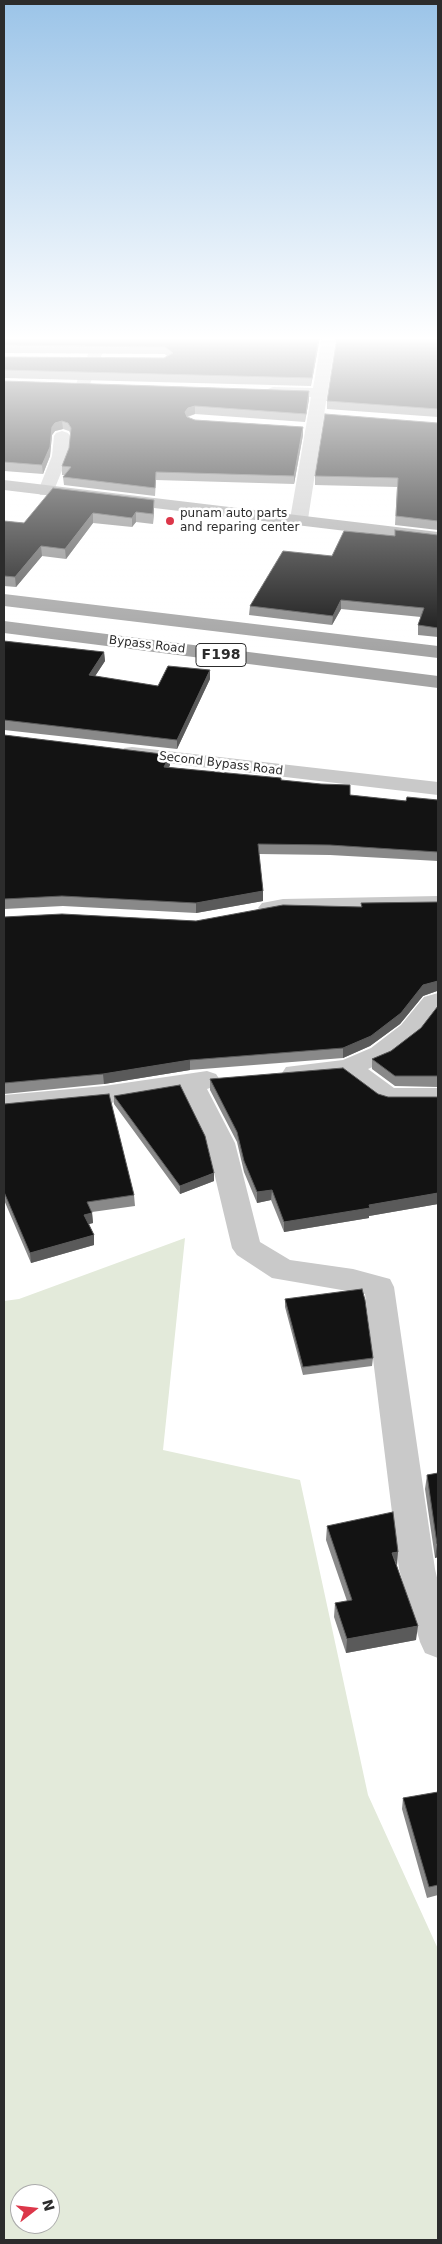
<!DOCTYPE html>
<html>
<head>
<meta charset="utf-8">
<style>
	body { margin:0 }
	#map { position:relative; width:442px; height:2244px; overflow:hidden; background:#fff; font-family:"DejaVu Sans",sans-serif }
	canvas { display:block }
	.frame { position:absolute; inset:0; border:5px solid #2c2c2c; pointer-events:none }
	.north { position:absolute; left:10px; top:2184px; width:50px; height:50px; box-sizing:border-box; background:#fff; border:1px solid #ababab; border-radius:50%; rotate:74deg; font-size:14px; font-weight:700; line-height:20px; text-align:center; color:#2c2c2c }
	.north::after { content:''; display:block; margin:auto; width:18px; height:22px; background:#dc3649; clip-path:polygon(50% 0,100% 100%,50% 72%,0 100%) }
</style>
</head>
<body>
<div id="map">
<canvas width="442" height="2244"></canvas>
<div class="frame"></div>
<div class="north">N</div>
</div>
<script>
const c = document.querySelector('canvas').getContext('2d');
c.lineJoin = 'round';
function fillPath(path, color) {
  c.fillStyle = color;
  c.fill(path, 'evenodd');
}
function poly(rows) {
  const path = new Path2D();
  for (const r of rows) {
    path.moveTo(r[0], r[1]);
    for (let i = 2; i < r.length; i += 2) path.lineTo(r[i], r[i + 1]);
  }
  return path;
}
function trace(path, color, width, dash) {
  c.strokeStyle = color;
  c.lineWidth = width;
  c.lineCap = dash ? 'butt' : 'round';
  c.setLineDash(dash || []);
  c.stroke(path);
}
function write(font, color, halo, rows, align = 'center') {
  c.font = font + ' "DejaVu Sans",sans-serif';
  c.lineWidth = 5;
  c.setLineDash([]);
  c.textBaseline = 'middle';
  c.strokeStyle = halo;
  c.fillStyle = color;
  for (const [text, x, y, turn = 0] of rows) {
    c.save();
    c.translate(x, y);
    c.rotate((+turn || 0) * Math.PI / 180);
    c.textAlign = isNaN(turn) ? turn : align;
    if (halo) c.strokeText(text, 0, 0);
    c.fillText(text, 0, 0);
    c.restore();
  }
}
fillPath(poly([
	[185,1238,163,1450,300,1480,368,1795,438,1949,438,2240,4,2240,4,1301,19,1299],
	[20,2194,50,2194,50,2224,20,2224]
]), '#e3eada');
fillPath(poly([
	[95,337,109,337,90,384,88,387,78,387,76,384,95,337],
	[322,337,336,337,308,519,305,523,299,524,293,523,290,519,311,397,273,397,268,395,265,392,268,389,273,387,313,388,322,337],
	[62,431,68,433,70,436,68,456,52,495,40,495,38,491,52,456,54,436,56,433,62,431],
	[132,747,438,782,438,795,124,758,121,753,124,748,132,747],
	[438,896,438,910,283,913,270,915,262,913,258,908,262,903,283,899,438,896],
	[438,993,438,1012,419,1037,389,1060,368,1069,394,1088,438,1088,438,1106,388,1106,378,1103,343,1077,295,1081,286,1079,282,1073,286,1067,343,1060,371,1048,401,1025,424,997,438,993],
	[207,1071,216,1074,220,1080,216,1086,207,1089,235,1143,260,1242,290,1260,353,1269,390,1279,394,1287,435,1569,438,1582,438,1658,425,1653,420,1642,399,1569,365,1294,272,1278,237,1255,232,1248,207,1143,182,1092,104,1104,4,1113,4,1095,104,1086,207,1071]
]), '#c9c9c9');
fillPath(poly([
	[4,480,438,532,438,542,4,490,4,480],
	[4,594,438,646,438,658,4,606,4,594],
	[4,621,438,676,438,688,4,633,4,621]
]), '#a4a4a4');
fillPath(poly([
	[4,337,320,337,311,386,4,378,4,357,164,358,167,356,165,354,4,353,4,355],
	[438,337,438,418,438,417,327,409,327,401],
	[4,381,309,391,309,399,305,422,195,414,188,417,195,420,303,427,303,435,294,484,156,480,155,496,64,485,63,477,65,475,62,475,62,466,69,448,71,435,69,431,63,429,55,431,52,435,50,456,43,474,4,471],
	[438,423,438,530,395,525,397,487,315,485,315,476],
	[154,500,153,524,136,522,132,527,93,523,66,559,42,556,16,587,4,586,4,521,24,523],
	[438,535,438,637,418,635,418,625,421,617,341,609,332,625,249,615,250,606,332,556,395,536],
	[4,641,104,652,105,661,95,676,158,686,210,679,177,749,4,730],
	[4,735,170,755,170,765,169,767,281,780,350,795,406,801,438,800,438,861,330,855,259,854,263,891,263,901,196,913,63,906,4,909,4,910],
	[438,902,438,992,437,991,423,996,400,1024,370,1046,343,1058,190,1070,104,1084,4,1094,4,917,196,921,361,907,361,903],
	[438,1006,438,1087,395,1086,372,1069,372,1059,391,1051,421,1028],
	[210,1079,378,1094,388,1097,438,1097,438,1204,369,1216,369,1218,284,1232,271,1200,257,1203,244,1172,237,1142,210,1090],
	[114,1096,214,1181,180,1194,114,1104],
	[4,1104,134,1195,135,1206,92,1212,93,1223,89,1224,94,1235,94,1245,31,1263,4,1200],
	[285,1299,373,1358,372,1366,303,1375,285,1307],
	[438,1473,438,1557,435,1558,425,1489,427,1475],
	[327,1526,397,1566,416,1640,346,1653,334,1617,335,1603,347,1601,326,1540],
	[438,1792,438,1895,427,1898,402,1809,403,1798]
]), '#898989');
fillPath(poly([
	[319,337,321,337,320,337,311,386,312,378],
	[309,391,309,399,305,422,306,414],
	[195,406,195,414,188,416,185,420,185,412,188,408],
	[62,421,63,429,55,431,52,435,50,456,43,474,42,465,52,427,55,423],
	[303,427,303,435,294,484,294,476],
	[154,500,154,510,153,524,153,514],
	[136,512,136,522,132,527,132,518],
	[93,513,93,523,66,559,65,549],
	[41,546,42,556,16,587,15,577],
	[341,600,341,609,332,625,333,616],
	[104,652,105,661,90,684,89,675],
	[210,670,210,679,177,749,177,740],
	[170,755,170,765,165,776,164,767],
	[263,891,263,901,196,913,196,903],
	[438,981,437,991,423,996,400,1024,370,1046,343,1058,343,1048,423,985],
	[190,1060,190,1070,104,1084,103,1074],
	[214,1173,214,1181,180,1194,180,1186],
	[272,1190,271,1200,257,1203,257,1192],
	[438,1193,438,1204,369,1216,369,1218,284,1232,284,1222,369,1205],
	[92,1213,93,1223,85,1225,84,1215],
	[94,1235,94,1245,31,1263,30,1253],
	[437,1544,438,1544,438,1557,435,1558],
	[398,1552,397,1566,392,1553],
	[418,1626,416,1640,346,1653,347,1639]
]), '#5a5a5a');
const building = poly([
	[4,337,319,337,312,378,4,370,4,357,164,358,173,353,165,347,4,345,4,337],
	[337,337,438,337,438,409,327,401,337,337],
	[4,381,309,391,306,414,195,406,188,408,185,412,187,417,195,420,303,427,294,476,156,472,155,488,63,477,71,467,62,466,69,448,71,428,68,423,62,421,55,423,52,427,50,447,42,465,4,462,4,381],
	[325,414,438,423,438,521,396,516,398,478,315,476,325,414],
	[53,488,154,500,153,514,136,512,132,518,93,513,65,549,41,546,15,577,4,576,4,521,24,523,53,488],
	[395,530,438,535,438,628,418,625,424,608,341,600,333,616,250,606,283,551,332,556,344,531,395,536,395,530],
	[4,641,104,652,89,675,158,686,168,666,210,670,177,740,4,720,4,641],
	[4,735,170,755,164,767,281,778,281,780,321,784,350,785,350,795,406,801,407,797,438,800,438,852,330,845,258,844,263,891,196,903,62,896,4,899,4,735],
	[438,902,438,981,423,985,401,1013,371,1036,343,1048,190,1060,103,1074,4,1083,4,917,62,914,196,921,283,905,362,907,361,903,438,902],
	[438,1006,438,1076,395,1076,372,1059,391,1051,421,1028,438,1006],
	[343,1068,378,1094,388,1097,438,1097,438,1193,369,1205,370,1208,284,1222,272,1190,257,1192,244,1161,237,1132,210,1079,343,1068],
	[180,1085,205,1136,214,1173,180,1186,114,1096,180,1085],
	[109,1094,134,1195,87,1202,92,1213,84,1215,94,1235,30,1253,4,1192,4,1104,109,1094],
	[362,1289,365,1300,373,1358,303,1367,285,1299,362,1289],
	[438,1473,438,1544,437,1544,427,1475,438,1473],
	[393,1512,398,1552,392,1553,418,1626,347,1639,335,1603,352,1600,327,1526,393,1512],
	[438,1792,438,1885,429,1887,403,1798,438,1792]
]);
fillPath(building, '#131313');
trace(building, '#5a5a5a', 1);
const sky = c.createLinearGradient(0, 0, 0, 651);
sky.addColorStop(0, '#9bc4e8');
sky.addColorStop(0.52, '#fff');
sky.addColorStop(1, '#ffffff00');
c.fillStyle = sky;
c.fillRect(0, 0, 442, 651);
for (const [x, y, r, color] of [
	[170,521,5,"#dc3649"]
]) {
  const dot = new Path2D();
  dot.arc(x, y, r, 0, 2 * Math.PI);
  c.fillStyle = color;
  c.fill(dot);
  trace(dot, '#fff', 2);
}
write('12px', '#2c2c2c', '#fff', [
	["punam auto parts",180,514],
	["and reparing center",180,528]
], 'left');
write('12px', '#2c2c2c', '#fff', [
	["Bypass Road",147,645,7],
	["Second Bypass Road",221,764,7]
]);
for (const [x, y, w] of [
	[221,655,50]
]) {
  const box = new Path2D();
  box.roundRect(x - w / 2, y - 11.5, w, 23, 4);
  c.fillStyle = '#fff';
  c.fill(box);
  trace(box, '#2c2c2c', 1);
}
write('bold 14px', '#2c2c2c', null, [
	["F198",221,655]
]);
</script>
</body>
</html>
